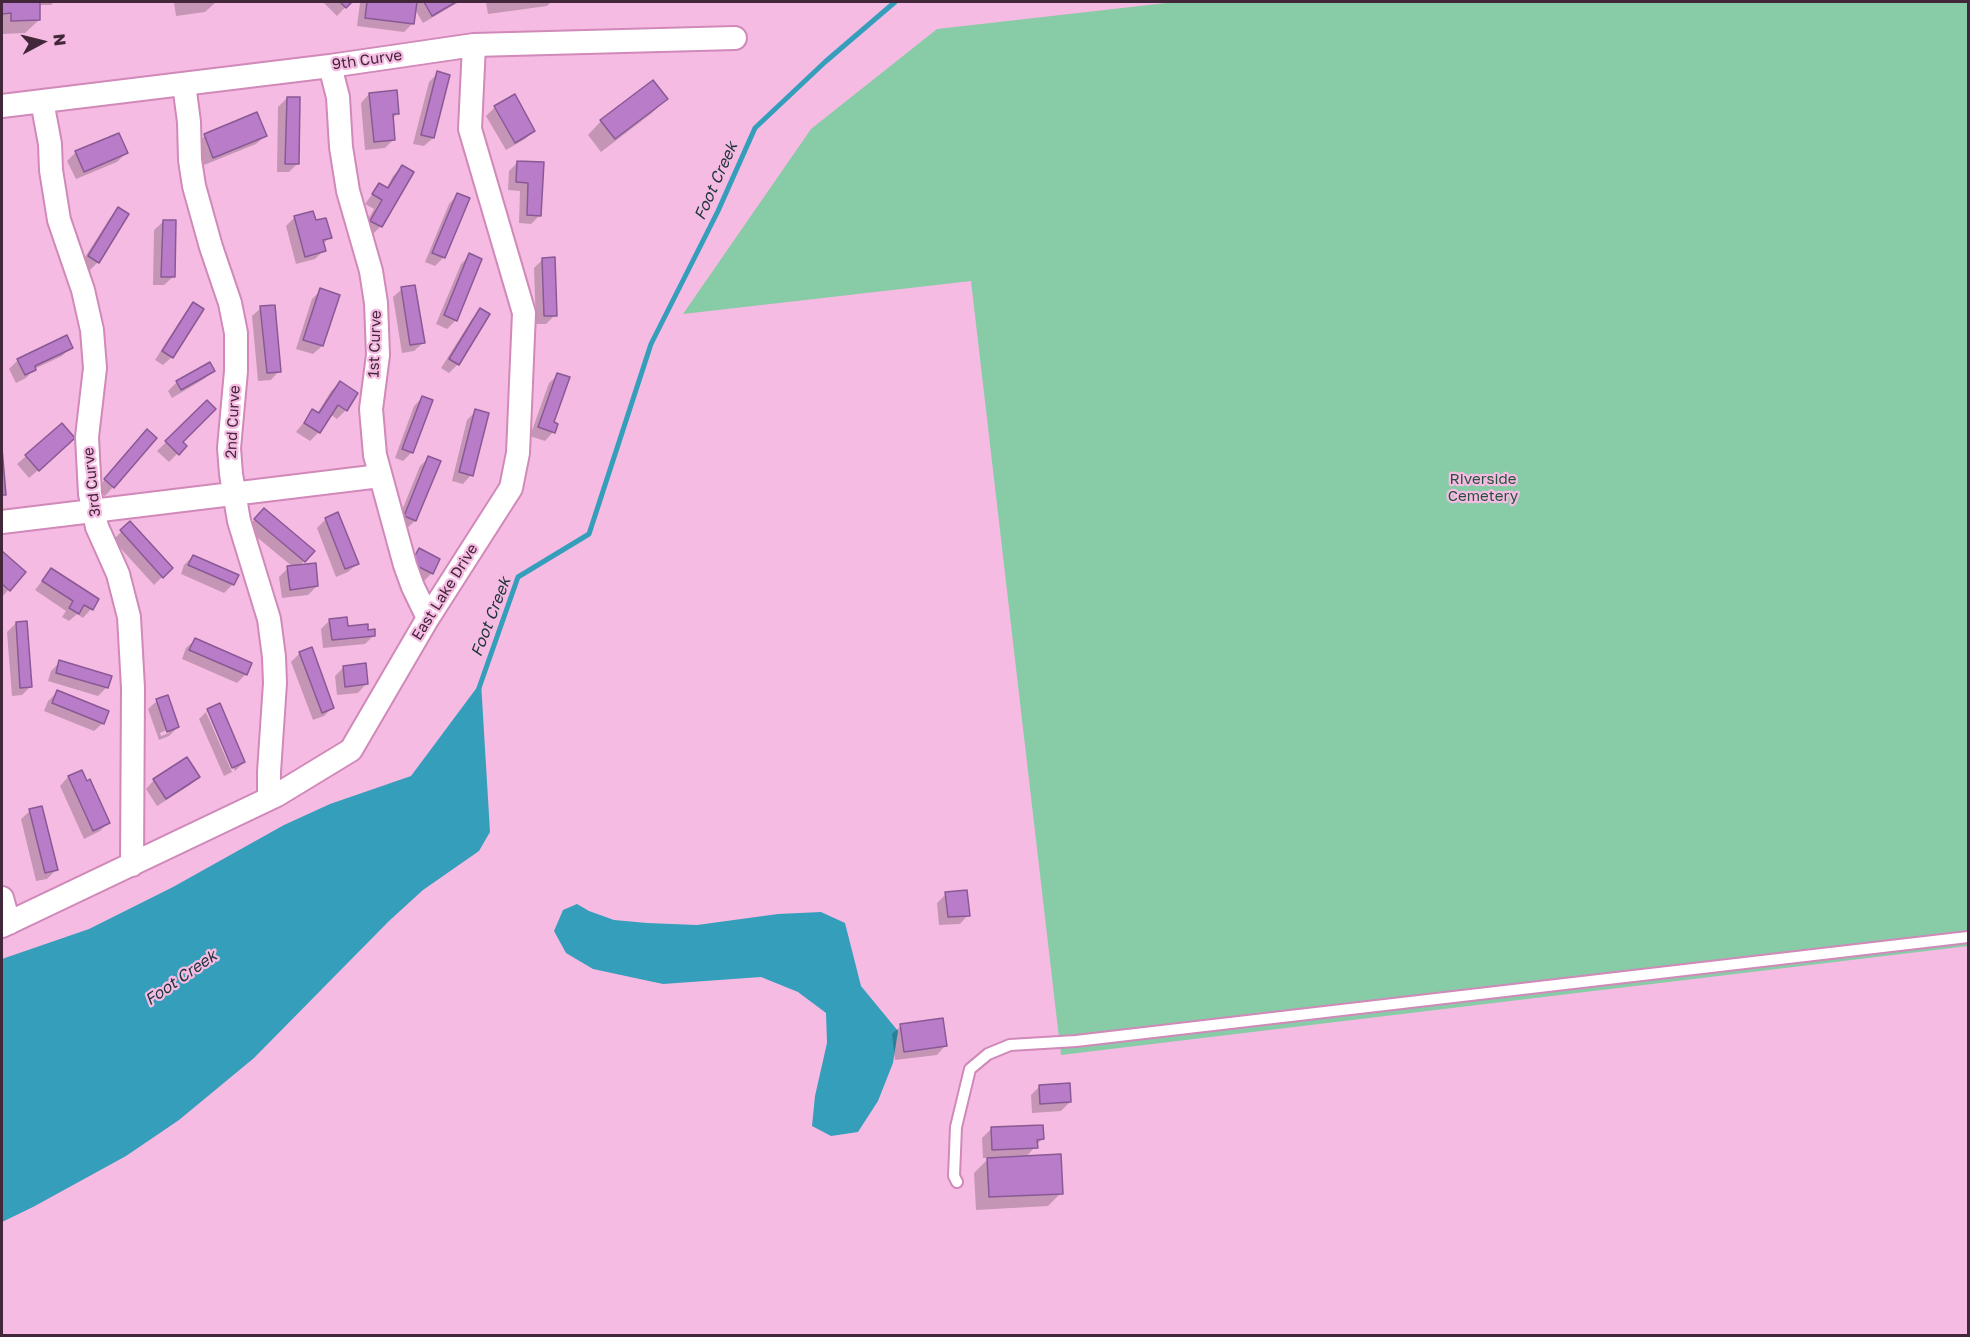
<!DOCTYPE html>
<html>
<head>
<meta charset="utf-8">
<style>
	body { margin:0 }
	#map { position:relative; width:1970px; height:1337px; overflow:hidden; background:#f6bbe2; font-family:"Golos Text",sans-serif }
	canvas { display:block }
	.frame { position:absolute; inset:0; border:3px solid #422639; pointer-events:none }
	.north { position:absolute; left:12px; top:12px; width:60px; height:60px; -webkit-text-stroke:4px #f6bbe2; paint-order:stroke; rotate:83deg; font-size:16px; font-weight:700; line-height:24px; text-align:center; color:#422639 }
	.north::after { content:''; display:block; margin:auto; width:21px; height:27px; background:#422639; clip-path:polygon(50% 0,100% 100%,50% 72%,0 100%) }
</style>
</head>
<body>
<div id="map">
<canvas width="1970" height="1337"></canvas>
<div class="frame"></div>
<div class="north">N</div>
</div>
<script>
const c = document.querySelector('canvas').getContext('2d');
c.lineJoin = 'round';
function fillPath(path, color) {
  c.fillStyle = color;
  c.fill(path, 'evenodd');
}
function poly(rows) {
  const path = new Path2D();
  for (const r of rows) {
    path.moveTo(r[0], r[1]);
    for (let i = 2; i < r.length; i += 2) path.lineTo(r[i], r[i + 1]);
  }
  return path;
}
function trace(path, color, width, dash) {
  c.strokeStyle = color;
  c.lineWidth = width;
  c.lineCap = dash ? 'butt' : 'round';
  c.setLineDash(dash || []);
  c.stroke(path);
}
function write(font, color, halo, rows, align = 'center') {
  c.font = font + ' "Golos Text",sans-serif';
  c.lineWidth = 4.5;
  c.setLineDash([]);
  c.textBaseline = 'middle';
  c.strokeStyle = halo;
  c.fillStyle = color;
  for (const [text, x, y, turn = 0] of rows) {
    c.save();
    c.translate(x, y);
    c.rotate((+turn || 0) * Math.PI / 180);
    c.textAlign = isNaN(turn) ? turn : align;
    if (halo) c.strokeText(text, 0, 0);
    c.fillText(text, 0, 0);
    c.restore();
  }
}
fillPath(poly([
	[1175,2,1968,2,1968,946,1061,1055,971,281,683,314,811,129,937,29]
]), '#88cba7');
fillPath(poly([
	[481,682,490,832,479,851,423,890,389,921,254,1058,179,1120,126,1156,33,1207,2,1222,2,959,89,929,173,887,284,825,330,804,411,776],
	[577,904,589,911,614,920,647,923,697,925,778,914,821,912,845,923,861,986,898,1031,893,1063,878,1101,858,1132,831,1136,812,1126,815,1096,827,1043,826,1013,798,992,761,977,663,984,593,969,566,953,554,931,563,910]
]), '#359ebb');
fillPath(poly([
	[2,2,54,2,51,5,39,5,39,20,25,33,2,34],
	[174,2,216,2,205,12,176,16],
	[323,2,350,2,337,16],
	[362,2,459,2,423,23,414,8,413,23,404,32,357,26,360,3],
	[486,2,551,2,547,6,488,14],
	[438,73,433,138,424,146,413,144,429,82],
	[369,94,398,113,392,119,394,139,385,148,365,150,361,103],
	[287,98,298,163,289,172,277,172,278,107],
	[666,99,652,113,601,152,588,135,601,121],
	[495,107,534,131,525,139,506,150,486,116],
	[256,114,265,136,256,144,204,165,196,144,205,136],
	[76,152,126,153,117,162,76,179,67,161],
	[518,162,542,163,540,215,531,224,519,223,520,191,508,190,509,171],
	[402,167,411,173,380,227,372,235,362,230,374,209,365,204,379,185,386,189,393,176],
	[457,195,468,199,443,258,435,266,425,262,449,204],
	[119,209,98,262,89,271,80,265,110,218],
	[312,213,315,222,330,237,322,245,324,250,315,259,296,264,286,226,294,218],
	[163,222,173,277,164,285,153,285,154,230],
	[470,255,456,320,447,329,436,324,461,264],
	[543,259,555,315,546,324,536,324,534,268],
	[402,289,423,343,414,351,402,353,393,297],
	[321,290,322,346,313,354,296,349,312,299],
	[193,304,172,357,163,365,155,360,185,313],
	[261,308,279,371,271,380,258,381,252,316],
	[480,310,488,315,458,364,449,373,441,368,472,319],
	[71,347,62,356,34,369,26,378,16,383,9,369,18,360],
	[209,364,213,371,204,379,172,398,168,391,176,383],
	[558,375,552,423,553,432,545,441,530,436,549,383],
	[340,383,356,393,346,410,337,419,330,414,319,432,310,441,296,432,313,411,317,414,331,391],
	[422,398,412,452,403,461,395,458,414,406],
	[207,402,181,442,185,446,169,462,157,451],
	[476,411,471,475,463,484,452,481,467,420],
	[138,440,113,487,105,496,97,489],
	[65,447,29,478,17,464,26,456],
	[429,458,439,462,415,521,406,529,396,525,420,466],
	[255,519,304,561,299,567,317,586,308,595,282,598,279,577,288,568,293,567,247,529],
	[326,519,357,564,348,572,336,577,317,528],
	[130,523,171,568,154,585,113,540],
	[419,550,432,573,423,582,411,559],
	[2,553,24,572,2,597],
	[193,556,233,584,224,593,181,574,184,565],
	[51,569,91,609,83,618,77,614,69,621,62,617,66,611,35,590],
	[330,620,347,628,374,635,365,644,323,648,321,629],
	[16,623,31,686,22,695,12,696,7,632],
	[195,640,246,674,237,683,182,659,186,648],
	[300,653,333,707,324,716,313,720,291,662],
	[60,662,107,687,98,696,48,681,51,671],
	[344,667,366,684,358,693,337,695,335,676],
	[57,692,103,723,94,731,44,711,48,701],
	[157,701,178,727,169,736,159,740,148,709],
	[169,729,169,733,161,736,160,733],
	[219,705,244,762,235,771,210,712,206,712,232,772,224,776,199,719,208,710],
	[81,772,108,823,100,831,84,839,60,786,68,777],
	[198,776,190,785,157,806,146,789,154,780],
	[30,811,56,870,47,879,36,881,21,819],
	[946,894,968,915,960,924,939,925,937,903],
	[901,1026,945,1046,937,1055,895,1060,892,1034],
	[1040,1086,1070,1102,1061,1111,1032,1113,1031,1095],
	[991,1129,1042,1139,1026,1157,1061,1193,1048,1206,976,1210,974,1173,989,1158,983,1158,982,1138]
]), '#0003');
trace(poly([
	[479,688,518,577,589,534,651,344,718,211,755,128,825,62,895,2]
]), '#359ebb', 5);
const building = poly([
	[2,2,40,2,40,20,11,21,11,13,2,14,2,2],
	[340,2,352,2,346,8,340,2],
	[367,2,417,2,414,24,365,18,367,2],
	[424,2,456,2,432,16,424,2],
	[437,71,450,75,434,138,421,135,437,71],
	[653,80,668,99,615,139,600,120,653,80],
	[397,90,399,114,393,114,395,140,374,142,369,93,397,90],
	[515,94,535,131,515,143,494,106,515,94],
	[287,97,300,97,299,164,285,164,287,97],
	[257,112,267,136,213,158,204,134,257,112],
	[119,133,128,153,84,172,75,151,119,133],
	[517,161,544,162,541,216,527,215,528,183,516,182,517,161],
	[402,165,414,172,382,227,370,221,382,200,372,194,379,183,388,188,402,165],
	[457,193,470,198,445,258,432,253,457,193],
	[118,207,129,214,99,263,88,256,118,207],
	[313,211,316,220,326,218,332,238,323,240,326,251,305,257,294,216,313,211],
	[163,220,176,220,175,277,161,277,163,220],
	[469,253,482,259,457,321,444,315,469,253],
	[555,257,557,316,544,316,542,258,555,257],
	[415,285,425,343,410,345,401,287,415,285],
	[320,288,340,295,323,346,303,340,320,288],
	[193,302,204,309,173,358,162,351,193,302],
	[275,305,281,372,267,373,260,306,275,305],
	[480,308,490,314,459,365,449,359,480,308],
	[67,335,73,348,35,366,36,370,25,375,17,359,67,335],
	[210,362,215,371,181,390,176,381,210,362],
	[557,373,570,377,554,422,558,424,555,433,538,427,557,373],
	[340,381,358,393,347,411,338,405,320,433,304,423,312,409,319,413,340,381],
	[422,396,433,400,413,453,402,449,422,396],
	[207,400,216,409,183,442,187,446,179,455,165,441,207,400],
	[475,409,489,413,473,476,459,472,475,409],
	[62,423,75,438,39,471,25,455,62,423],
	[147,429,157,438,114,488,104,479,147,429],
	[2,448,6,495,2,495,2,448],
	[428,456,441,461,416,521,404,516,428,456],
	[264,508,315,551,305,562,254,519,264,508],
	[338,512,359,564,345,569,325,518,338,512],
	[130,521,173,568,163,578,120,530,130,521],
	[419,548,440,559,433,574,411,563,419,548],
	[2,551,26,572,10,591,2,584,2,551],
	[193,555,239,575,234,585,188,565,193,555],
	[316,563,318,586,290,590,287,566,316,563],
	[51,568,99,599,93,610,84,605,79,614,69,608,73,601,42,581,51,568],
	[347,617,348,626,368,624,368,630,375,629,375,636,332,640,329,619,347,617],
	[27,621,32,687,20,688,16,622,27,621],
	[195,638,252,663,247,675,189,650,195,638],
	[312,647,334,708,322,713,299,652,312,647],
	[59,660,112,676,108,688,56,673,59,660],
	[366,663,368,684,345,687,343,666,366,663],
	[57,690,109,711,104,724,52,703,57,690],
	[168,695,179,727,167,732,156,699,168,695],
	[220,703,245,762,232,768,207,709,220,703],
	[187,757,200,777,166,799,153,779,187,757],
	[82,770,87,781,90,779,110,823,93,831,68,776,82,770],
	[42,806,58,870,45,873,29,809,42,806],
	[967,890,970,916,948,917,945,892,967,890],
	[943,1018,947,1046,904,1052,900,1024,943,1018],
	[1070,1083,1071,1102,1040,1104,1039,1085,1070,1083],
	[1043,1125,1044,1139,1037,1140,1038,1148,992,1150,991,1127,1043,1125],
	[1061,1154,1063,1194,989,1197,987,1158,1061,1154]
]);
fillPath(building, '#b97cc8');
trace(building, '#895995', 1.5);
const service = poly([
	[957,1182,954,1176,956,1127,970,1069,988,1054,1010,1045,1076,1041,1968,937]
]);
const minor = poly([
	[330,66,338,97,341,147,348,191,371,271,376,303,378,355,371,409,375,455,405,565,413,587,428,618],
	[184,84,189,122,190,160,194,186,211,247,230,303,236,333,236,371,229,448,231,474,239,521,269,619,274,657,275,683,269,772,269,798],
	[42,101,50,144,51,170,59,220,83,290,92,330,95,368,87,437,90,494,97,527,118,574,129,617,133,688,132,865],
	[2,106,330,66,474,45,735,38],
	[2,522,380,476],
	[2,898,9,923],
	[2,926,277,795,351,750,428,618,511,488,518,453,524,313,470,129,474,45]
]);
trace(service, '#d089b9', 14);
trace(minor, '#d089b9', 26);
trace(service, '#fff', 10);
trace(minor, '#fff', 22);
write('15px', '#422639', '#f6bbe2', [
	["9th Curve",367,60,-8],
	["1st Curve",375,344,-88],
	["2nd Curve",233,422,-87],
	["3rd Curve",92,482,-96],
	["East Lake Drive",445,592,-58]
]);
write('15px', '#25523c', '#f6bbe2', [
	["Riverside",1483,479],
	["Cemetery",1483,496]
]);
write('italic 16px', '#1e353c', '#f6bbe2', [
	["Foot Creek",716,181,-66],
	["Foot Creek",491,617,-69],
	["Foot Creek",181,978,-35]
]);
</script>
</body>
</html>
